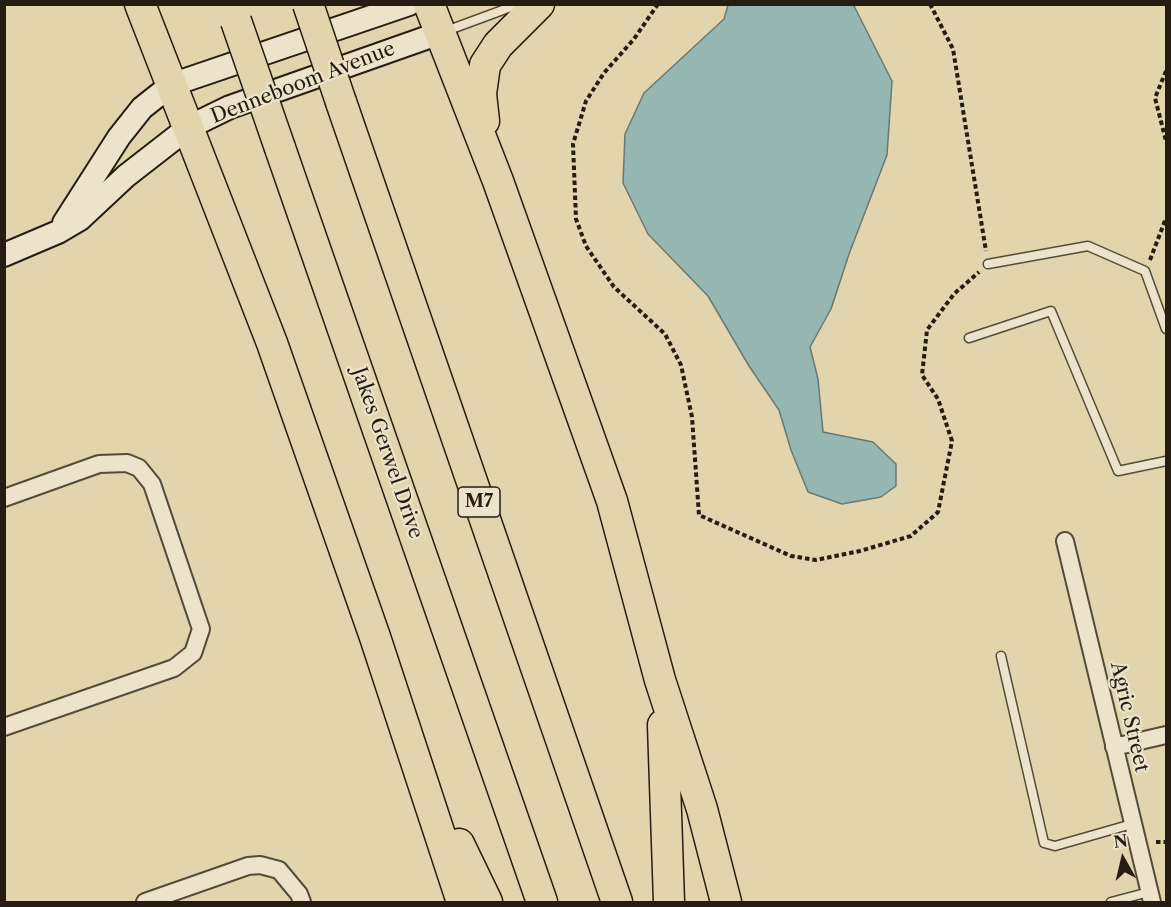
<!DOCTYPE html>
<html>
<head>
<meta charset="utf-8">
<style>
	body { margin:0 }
	#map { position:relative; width:1171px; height:907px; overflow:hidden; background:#e2d4ad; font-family:"Libre Caslon Text",serif }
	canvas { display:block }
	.frame { position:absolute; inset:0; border:6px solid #261d12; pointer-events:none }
	.north { position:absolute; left:1093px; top:829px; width:60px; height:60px; -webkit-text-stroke:4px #ece3ca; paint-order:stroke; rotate:352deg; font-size:16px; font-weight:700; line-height:24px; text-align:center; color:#261d12 }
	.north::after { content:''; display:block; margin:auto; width:21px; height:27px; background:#261d12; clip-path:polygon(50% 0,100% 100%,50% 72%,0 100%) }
</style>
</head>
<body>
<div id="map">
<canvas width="1171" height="907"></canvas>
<div class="frame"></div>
<div class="north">N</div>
</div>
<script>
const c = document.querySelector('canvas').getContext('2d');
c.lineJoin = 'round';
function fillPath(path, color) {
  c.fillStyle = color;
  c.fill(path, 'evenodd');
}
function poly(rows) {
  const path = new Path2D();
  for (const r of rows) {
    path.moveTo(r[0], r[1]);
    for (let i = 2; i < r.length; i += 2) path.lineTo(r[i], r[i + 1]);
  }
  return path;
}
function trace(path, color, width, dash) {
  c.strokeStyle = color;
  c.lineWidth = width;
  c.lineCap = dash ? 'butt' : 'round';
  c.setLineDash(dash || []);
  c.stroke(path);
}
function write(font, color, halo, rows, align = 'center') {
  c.font = font + ' "Libre Caslon Text",serif';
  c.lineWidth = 4.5;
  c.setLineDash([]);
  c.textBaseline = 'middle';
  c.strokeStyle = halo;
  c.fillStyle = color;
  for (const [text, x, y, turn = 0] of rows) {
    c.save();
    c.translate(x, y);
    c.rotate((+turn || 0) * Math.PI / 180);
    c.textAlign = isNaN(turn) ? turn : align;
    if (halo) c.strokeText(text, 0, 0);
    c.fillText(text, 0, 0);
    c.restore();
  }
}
const water = poly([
	[853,4,892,81,887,155,849,254,831,309,810,347,818,379,823,432,873,442,896,464,896,486,881,497,842,504,808,492,791,450,779,410,749,366,708,296,648,234,623,183,625,134,644,93,724,19,728,5,853,4]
]);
fillPath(water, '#96b7b1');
trace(water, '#697971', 1.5);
const lane = poly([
	[446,31,519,4],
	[988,264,1088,246,1145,271,1166,329],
	[969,338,1051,311,1118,471,1166,461],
	[1001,656,1044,843,1055,846,1132,824],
	[1111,902,1149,892]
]);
const street = poly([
	[4,498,99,464,127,463,139,468,152,484,201,629,193,653,174,668,4,727],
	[1065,541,1152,902],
	[1114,747,1166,735],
	[145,902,248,866,260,865,279,870,299,894,302,902]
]);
const secondary = poly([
	[64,223,119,137,142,108,171,85,409,4],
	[4,255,58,232,80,219,126,176,189,127,230,107,440,33]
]);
const highway = poly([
	[140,4,272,343,375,637,462,902],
	[429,4,498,181,612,501,660,680,702,809,726,902],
	[341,102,617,902],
	[484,121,481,94,485,65,498,45,539,4],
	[280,148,542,902],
	[663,725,669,902],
	[459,844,487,902]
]);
trace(lane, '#554b39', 11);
trace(street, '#554b39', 20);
trace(secondary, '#261d12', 26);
trace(highway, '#261d12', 33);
trace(poly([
	[658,4,634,39,604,73,586,101,573,144,576,219,586,246,614,287,665,334,681,365,692,417,699,515,791,556,816,560,860,551,911,536,938,512,952,441,938,399,922,375,927,330,954,294,979,272],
	[930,4,953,49,986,251],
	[1166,71,1155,98,1166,141],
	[1150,260,1166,218],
	[1156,842,1166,842]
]), '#261d12', 4, [4.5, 3]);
trace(lane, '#ece3ca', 8);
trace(street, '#ece3ca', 16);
trace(secondary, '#ece3ca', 22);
trace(highway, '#e2d4ad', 30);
const highwayBridge = poly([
	[308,4,341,102],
	[236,21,280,148]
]);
trace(highwayBridge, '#261d12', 33, []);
trace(highwayBridge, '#e2d4ad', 30);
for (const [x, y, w] of [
	[479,502,42]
]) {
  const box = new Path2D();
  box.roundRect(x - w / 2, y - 15, w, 30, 4.5);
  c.fillStyle = '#ece3ca';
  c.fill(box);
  trace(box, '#261d12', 1.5);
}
write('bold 18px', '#261d12', null, [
	["M7",479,502]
]);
write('20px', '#261d12', '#ece3ca', [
	["Denneboom Avenue",303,83,-21],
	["Jakes Gerwel Drive",387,453,71],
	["Agric Street",1129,717,77]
]);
</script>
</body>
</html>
